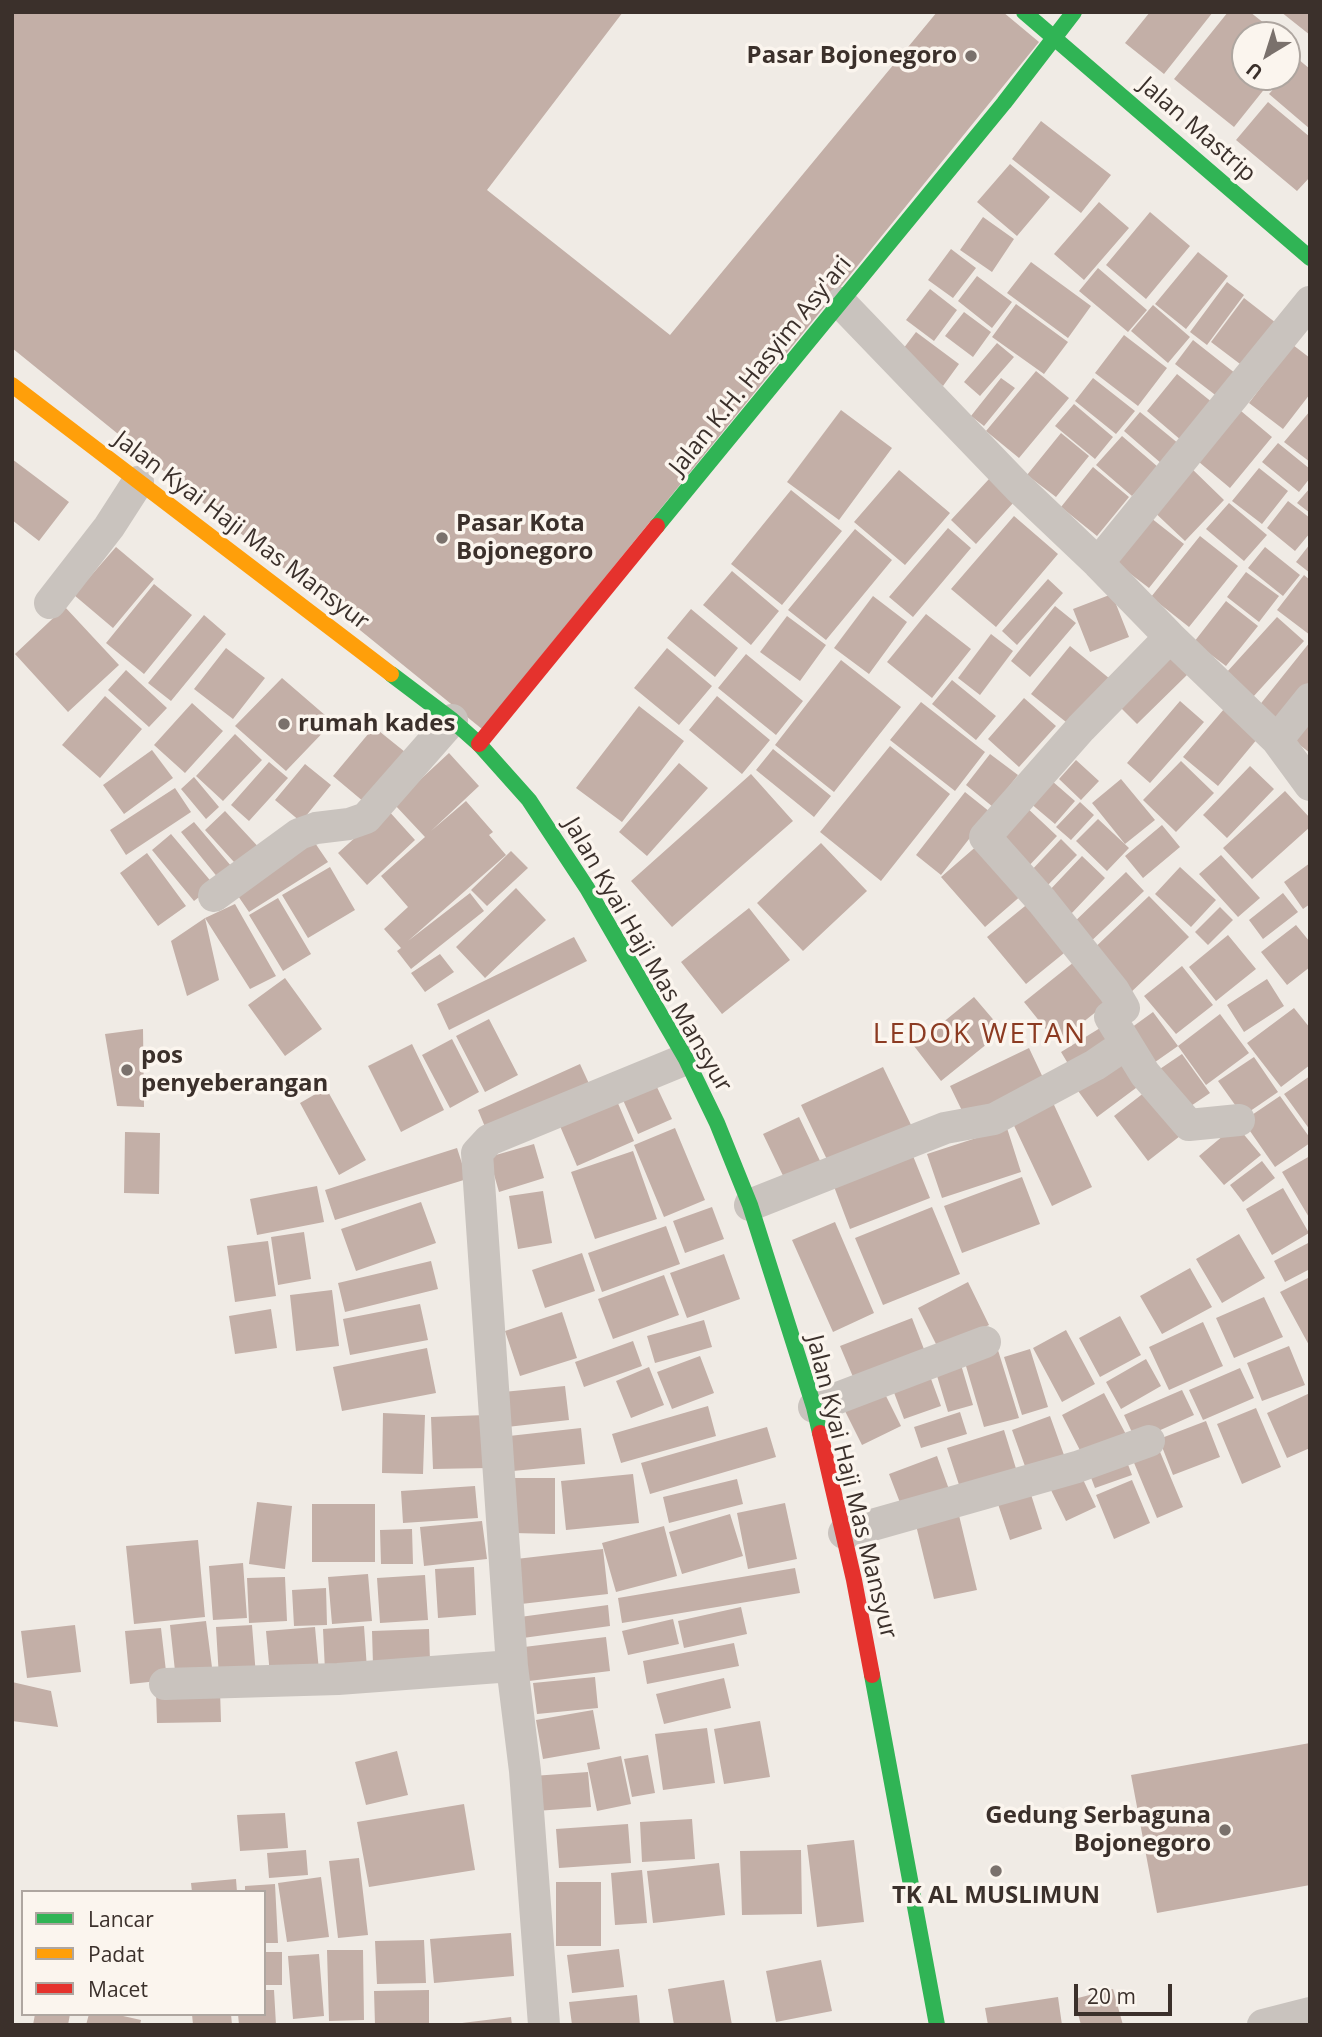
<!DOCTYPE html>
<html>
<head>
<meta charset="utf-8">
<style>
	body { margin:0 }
	#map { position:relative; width:1322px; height:2037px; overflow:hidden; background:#f0ebe5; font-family:"Open Sans",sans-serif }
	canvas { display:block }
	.frame { position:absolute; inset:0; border:14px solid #3b302b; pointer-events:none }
	.legend { position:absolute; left:21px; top:1890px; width:245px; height:126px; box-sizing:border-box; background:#fbf5ee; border:2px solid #aea6a0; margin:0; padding:9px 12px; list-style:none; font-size:21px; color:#3b302b }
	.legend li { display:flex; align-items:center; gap:14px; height:35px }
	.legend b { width:35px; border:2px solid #aea6a0 }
	.north { position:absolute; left:1231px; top:21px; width:70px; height:70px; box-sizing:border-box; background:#fbf5ee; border:2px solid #aea6a0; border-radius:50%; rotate:218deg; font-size:19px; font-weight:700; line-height:28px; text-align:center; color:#3b302b }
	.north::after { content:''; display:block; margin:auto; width:24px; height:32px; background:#7a716c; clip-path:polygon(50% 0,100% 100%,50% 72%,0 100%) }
	.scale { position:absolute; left:1074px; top:1984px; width:98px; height:32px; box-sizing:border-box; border:4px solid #3b302b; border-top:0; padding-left:9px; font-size:21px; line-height:24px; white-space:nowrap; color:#3b302b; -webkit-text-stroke:5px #fbf5ee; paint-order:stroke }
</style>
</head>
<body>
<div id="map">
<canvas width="1322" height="2037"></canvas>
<div class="frame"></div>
<ul class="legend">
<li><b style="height:9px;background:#30b455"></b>Lancar</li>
<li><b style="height:9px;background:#ff9f0a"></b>Padat</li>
<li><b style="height:9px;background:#e5322d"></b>Macet</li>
</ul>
<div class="north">U</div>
<div class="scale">20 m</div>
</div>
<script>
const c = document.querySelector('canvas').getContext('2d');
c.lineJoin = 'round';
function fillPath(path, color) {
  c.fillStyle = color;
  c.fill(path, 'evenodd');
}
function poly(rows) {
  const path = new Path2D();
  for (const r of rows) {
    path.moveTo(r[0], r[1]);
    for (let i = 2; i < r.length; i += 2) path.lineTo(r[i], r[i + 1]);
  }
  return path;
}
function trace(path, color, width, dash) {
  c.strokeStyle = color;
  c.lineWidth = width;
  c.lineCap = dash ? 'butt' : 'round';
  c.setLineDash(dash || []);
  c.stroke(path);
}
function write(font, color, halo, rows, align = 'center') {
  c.font = font + ' "Open Sans",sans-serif';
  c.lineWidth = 7;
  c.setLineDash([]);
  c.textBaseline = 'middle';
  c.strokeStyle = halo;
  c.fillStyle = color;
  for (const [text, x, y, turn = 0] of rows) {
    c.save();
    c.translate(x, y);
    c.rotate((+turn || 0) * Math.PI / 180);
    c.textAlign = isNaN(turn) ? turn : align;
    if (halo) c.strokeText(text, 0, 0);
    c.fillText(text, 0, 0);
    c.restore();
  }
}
fillPath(poly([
	[12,12,623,12,487,190,670,335,937,12,1003,12,1039,42,482,729,12,348],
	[1150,12,1213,12,1164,74,1125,43],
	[1228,12,1250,12,1279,35,1245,35,1245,77,1274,77,1234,127,1174,79],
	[1281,12,1310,12,1310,35],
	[1298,59,1310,69,1310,129,1269,94,1284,77,1287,77,1287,73],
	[1268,102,1310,137,1310,177,1297,191,1236,140],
	[1041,121,1111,175,1081,213,1012,159],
	[1010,164,1050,197,1017,236,977,202],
	[1099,202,1129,228,1084,280,1054,254],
	[1150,212,1190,246,1146,299,1106,265],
	[983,217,1014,239,992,272,960,250],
	[951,249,976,268,953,298,928,280],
	[1198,252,1228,276,1186,329,1155,304],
	[1031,262,1091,306,1068,338,1007,293],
	[1098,268,1147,310,1128,332,1079,291],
	[977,276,1012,302,992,328,958,301],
	[1227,282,1244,295,1207,345,1190,332],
	[930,289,957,310,934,341,906,320],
	[1244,298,1285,330,1252,373,1211,342],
	[1016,304,1068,342,1044,374,992,337],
	[1153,305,1190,337,1168,363,1131,331],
	[964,312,991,332,973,357,945,336],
	[916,332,959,364,943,386,900,353],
	[1124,335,1167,368,1138,406,1095,373],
	[1193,340,1245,381,1227,404,1175,364],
	[997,343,1014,357,980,396,964,382],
	[1293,345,1310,358,1310,394,1283,429,1249,403],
	[1036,371,1069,398,1019,458,986,431],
	[1177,374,1213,403,1182,441,1147,411],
	[1001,378,1015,388,984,426,971,416],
	[1093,378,1135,411,1116,434,1075,401],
	[1074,404,1113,437,1095,459,1055,426],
	[841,410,892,448,839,520,787,482],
	[1241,411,1272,437,1230,488,1199,462],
	[1310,411,1310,462,1284,442],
	[1140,412,1179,444,1162,464,1124,431],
	[1061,433,1089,456,1056,497,1027,475],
	[1122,436,1158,467,1132,496,1096,465],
	[1278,443,1310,469,1310,478,1299,492,1262,462],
	[12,459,69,502,39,541,12,520],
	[1189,466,1224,500,1185,541,1149,507],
	[1093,467,1129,497,1097,536,1061,507],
	[1259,468,1288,491,1262,524,1232,501],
	[899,470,950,513,905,565,854,522],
	[989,479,1014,502,976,544,951,520],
	[1310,488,1310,513,1297,503],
	[791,490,842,531,782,605,731,564],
	[1288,501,1310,518,1310,533,1295,551,1267,528],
	[1229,503,1267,535,1244,561,1206,529],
	[1146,514,1184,544,1149,588,1111,559],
	[1014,516,1058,554,996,627,951,589],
	[948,528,971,548,913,617,889,597],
	[855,529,892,560,826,640,788,610],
	[1200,536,1238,566,1189,627,1151,597],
	[1310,544,1310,573,1296,562],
	[116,547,154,579,113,628,74,595],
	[1265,547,1300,575,1283,596,1248,568],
	[732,571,779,611,751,645,703,605],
	[1246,572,1279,596,1259,622,1227,597],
	[1304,575,1310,580,1310,635,1277,610],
	[1048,579,1063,593,1017,645,1002,631],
	[154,584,192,615,144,674,106,643],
	[1112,594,1129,637,1090,652,1073,609],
	[873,596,907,622,869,674,834,648],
	[1226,601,1258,626,1226,666,1194,642],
	[1055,606,1076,623,1030,677,1011,661],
	[65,607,119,665,68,712,15,654],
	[691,609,738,648,715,677,667,638],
	[926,614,971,649,932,698,887,662],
	[204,615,226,634,171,701,148,683],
	[787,616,826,645,800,681,760,652],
	[1277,617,1304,641,1253,697,1226,673],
	[991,634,1013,651,980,695,958,678],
	[1310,642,1310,685,1279,724,1258,707],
	[1070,646,1110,679,1071,726,1031,694],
	[226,648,265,678,233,719,194,689],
	[667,648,712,686,679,725,634,688],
	[1165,650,1188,674,1137,724,1113,700],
	[746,654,803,701,776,735,718,688],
	[841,660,901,707,834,792,775,745],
	[126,670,167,708,149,727,108,690],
	[282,678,333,722,286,771,235,726],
	[952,680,996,716,976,740,932,704],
	[105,696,142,729,100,778,62,745],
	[717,696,770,740,742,774,689,730],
	[1024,698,1056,726,1019,767,988,739],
	[1180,701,1204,722,1150,783,1127,763],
	[921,702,985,752,955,791,890,740],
	[192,703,223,731,185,773,154,745],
	[639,706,684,741,622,822,576,788],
	[1224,709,1258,738,1218,786,1183,757],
	[1310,714,1310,753,1291,738],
	[374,727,405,752,364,802,333,776],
	[235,734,262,760,223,801,196,776],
	[890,746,950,794,881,881,820,832],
	[773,749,831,796,814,817,756,770],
	[152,750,173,778,124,814,103,785],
	[449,753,479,786,431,831,466,801,493,832,489,835,506,855,408,941,470,893,484,911,411,969,397,951,401,948,384,929,408,907,381,876,425,837,394,804],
	[990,754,1018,775,993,807,966,785],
	[1076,760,1099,781,1081,800,1059,779],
	[1181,761,1214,793,1176,832,1143,800],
	[269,762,288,778,249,821,231,805],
	[679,763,708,788,647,856,619,832],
	[305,764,331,785,301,822,275,800],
	[1250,766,1274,789,1227,838,1203,815],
	[751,774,793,821,672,927,631,881],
	[1044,774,1075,801,1055,824,1023,797],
	[194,777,219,807,206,819,181,789],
	[1121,779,1155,820,1125,844,1092,803],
	[175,788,191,812,126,855,110,830],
	[1285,791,1310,818,1310,827,1252,879,1223,848],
	[965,792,990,812,941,875,916,855],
	[1080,802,1094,815,1071,840,1056,827],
	[1024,805,1057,836,1026,869,993,838],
	[387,809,415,840,367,885,338,853],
	[225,811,264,853,243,872,205,830],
	[1098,819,1129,848,1107,871,1076,841],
	[194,822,237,873,223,884,181,832],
	[1162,825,1180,847,1143,878,1125,856],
	[171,834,214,885,194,901,152,850],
	[1061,839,1077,855,1045,888,1029,873],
	[313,840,328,862,249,912,234,890],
	[821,843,867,891,803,951,757,903],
	[979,844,1023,894,985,927,941,877],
	[511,851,528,868,487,906,471,890],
	[147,853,186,906,158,926,120,873],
	[1221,855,1260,898,1238,917,1199,874],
	[1082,856,1105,878,1070,915,1047,893],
	[1310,863,1310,904,1303,909,1284,882],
	[330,867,355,910,308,938,282,895],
	[1180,867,1216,900,1191,927,1155,894],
	[1126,872,1144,891,1086,946,1068,928],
	[516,888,546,920,485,978,456,947],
	[1283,893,1298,912,1263,939,1249,920],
	[1149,896,1189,937,1127,996,1087,955],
	[278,898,311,954,283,971,249,915],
	[1030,902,1069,949,1026,984,987,937],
	[235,904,276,976,250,989,205,918],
	[1220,907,1233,920,1208,945,1195,932],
	[749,908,790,960,722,1014,681,962],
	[205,918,219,980,187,996,171,941],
	[1296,925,1310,942,1310,967,1287,985,1261,952],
	[1228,935,1256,969,1216,1001,1189,967],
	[574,937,587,961,449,1030,437,1004],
	[440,954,454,972,425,992,411,973],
	[1079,958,1112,999,1057,1043,1024,1002],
	[1182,966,1213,1005,1176,1034,1144,996],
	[285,978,322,1029,285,1056,248,1005],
	[1267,979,1284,1006,1244,1032,1227,1005],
	[974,997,1003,1031,941,1081,914,1046],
	[1294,1008,1310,1028,1310,1065,1281,1087,1247,1043],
	[1153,1012,1178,1046,1148,1067,1124,1033],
	[1220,1014,1249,1053,1206,1085,1178,1046],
	[489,1019,518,1075,485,1092,456,1036],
	[1105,1025,1117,1045,1073,1072,1061,1052],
	[143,1029,144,1107,117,1106,105,1034],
	[452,1039,479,1092,450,1108,422,1055],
	[412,1044,444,1110,401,1132,368,1066],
	[1029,1048,1046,1084,967,1121,950,1086],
	[1120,1050,1144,1082,1097,1117,1073,1084],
	[1182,1054,1210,1093,1182,1112,1154,1073],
	[1254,1057,1278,1092,1243,1116,1218,1081],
	[580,1064,591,1088,488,1134,478,1110],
	[883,1067,913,1129,831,1168,801,1105],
	[1310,1076,1310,1130,1284,1094],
	[656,1085,672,1119,638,1134,623,1100],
	[326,1088,366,1160,339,1175,300,1103],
	[1145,1092,1180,1136,1148,1161,1114,1116],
	[1049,1094,1092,1187,1052,1206,1008,1113],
	[1280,1096,1310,1138,1310,1143,1275,1167,1243,1121],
	[617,1101,634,1141,577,1166,560,1126],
	[799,1117,823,1167,787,1184,763,1134],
	[1236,1125,1261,1155,1224,1185,1199,1156],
	[675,1128,705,1200,664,1217,634,1145],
	[1007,1128,1021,1172,942,1198,927,1154],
	[125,1132,160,1133,159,1194,124,1193],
	[534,1144,544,1178,499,1192,489,1157],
	[909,1146,930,1198,850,1229,830,1176],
	[457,1148,467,1179,335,1220,325,1190],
	[633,1151,657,1219,595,1239,571,1172],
	[1310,1156,1310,1219,1282,1172],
	[1262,1161,1275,1178,1243,1202,1230,1185],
	[1022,1177,1040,1224,962,1253,944,1206],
	[317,1186,324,1222,257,1235,250,1199],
	[1283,1188,1309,1233,1272,1255,1246,1209],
	[543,1191,552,1243,518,1249,509,1196],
	[421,1202,436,1243,356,1271,341,1229],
	[712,1207,724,1239,685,1253,673,1221],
	[932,1207,960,1274,883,1305,855,1238],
	[835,1222,874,1313,833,1332,792,1240],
	[666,1226,680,1264,602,1292,588,1253],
	[304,1232,311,1279,278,1285,271,1237],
	[1239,1234,1265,1278,1222,1303,1196,1259],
	[268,1241,276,1296,235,1302,227,1246],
	[1310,1242,1310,1269,1285,1282,1274,1261],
	[582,1253,595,1291,545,1308,532,1270],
	[724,1254,740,1299,687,1318,670,1273],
	[431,1261,438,1289,345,1312,338,1283],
	[1190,1268,1212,1307,1162,1334,1140,1296],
	[664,1275,679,1315,613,1339,598,1299],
	[1310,1277,1310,1347,1280,1292],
	[968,1282,989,1325,939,1350,918,1308],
	[332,1290,339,1346,296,1351,290,1295],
	[1264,1297,1283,1337,1234,1358,1216,1318],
	[420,1304,428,1340,350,1355,343,1319],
	[271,1309,277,1348,235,1354,229,1316],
	[562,1312,577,1358,520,1376,505,1331],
	[1120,1316,1141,1355,1100,1377,1079,1338],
	[912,1318,927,1357,856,1384,840,1346],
	[704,1320,712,1347,655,1363,647,1336],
	[1203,1322,1223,1366,1169,1390,1149,1347],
	[1066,1330,1095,1384,1062,1402,1033,1348],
	[633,1341,642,1366,584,1387,575,1362],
	[1289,1346,1305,1385,1262,1401,1247,1363],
	[997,1347,1019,1418,984,1427,963,1356],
	[427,1348,436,1393,342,1411,333,1367],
	[1030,1349,1048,1407,1022,1415,1004,1357],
	[700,1356,714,1393,672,1409,657,1372],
	[959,1358,973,1405,948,1412,934,1366],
	[1146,1359,1161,1386,1121,1409,1106,1382],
	[649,1367,664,1405,631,1418,616,1381],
	[927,1368,941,1406,904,1419,890,1382],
	[1240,1368,1254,1398,1203,1420,1189,1390],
	[565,1386,569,1420,507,1427,503,1392],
	[881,1386,901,1426,862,1445,842,1405],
	[1182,1390,1194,1415,1136,1441,1124,1415],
	[1104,1393,1130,1442,1087,1464,1062,1415],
	[1310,1393,1310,1448,1287,1458,1267,1413],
	[708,1406,716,1436,621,1463,612,1434],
	[1256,1408,1281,1467,1242,1484,1217,1424],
	[960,1412,967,1434,921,1448,914,1427],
	[383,1413,425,1415,423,1474,382,1473],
	[486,1415,489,1468,433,1469,431,1417],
	[1050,1416,1069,1469,1031,1483,1012,1430],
	[1206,1421,1220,1457,1173,1475,1159,1439],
	[767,1427,776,1457,650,1494,641,1463],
	[581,1428,585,1464,513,1471,509,1436],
	[1004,1430,1018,1475,962,1494,947,1448],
	[1158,1447,1183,1507,1157,1518,1132,1458],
	[1124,1454,1132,1475,1095,1488,1087,1467],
	[937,1456,951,1495,904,1513,889,1474],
	[1079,1471,1096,1507,1066,1521,1049,1486],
	[633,1474,639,1523,566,1530,561,1481],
	[513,1478,555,1478,555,1534,513,1533],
	[737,1479,743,1504,669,1523,663,1497],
	[1132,1480,1150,1523,1114,1539,1096,1495],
	[1028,1485,1042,1529,1010,1540,995,1495],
	[475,1486,478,1518,403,1523,401,1491],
	[257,1502,292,1506,285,1569,249,1564],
	[785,1503,797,1559,748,1569,737,1513],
	[312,1504,375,1504,375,1562,312,1562],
	[957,1507,977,1590,934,1599,914,1517],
	[730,1514,743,1556,682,1574,669,1532],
	[482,1521,487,1559,424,1566,420,1527],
	[664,1526,677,1576,616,1592,602,1543],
	[412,1529,413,1564,381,1564,380,1530],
	[198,1540,205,1617,134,1624,126,1546],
	[603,1549,608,1594,521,1604,516,1559],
	[243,1563,247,1618,213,1620,209,1566],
	[474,1567,476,1615,438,1618,435,1569],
	[795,1568,800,1593,622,1623,618,1598],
	[368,1574,372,1621,332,1624,328,1577],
	[425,1575,428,1620,380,1623,377,1578],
	[285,1577,287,1621,249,1623,247,1578],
	[326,1588,327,1625,294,1626,292,1590],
	[608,1605,610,1626,523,1638,520,1617],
	[741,1607,747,1634,684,1648,678,1621],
	[673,1619,679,1644,628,1655,622,1631],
	[206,1621,213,1675,176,1680,170,1625],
	[75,1625,81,1672,27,1678,21,1631],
	[252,1625,256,1676,219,1678,216,1627],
	[364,1626,367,1669,325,1671,323,1629],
	[315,1627,319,1671,270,1675,266,1631],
	[161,1628,167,1680,130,1684,125,1631],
	[429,1629,430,1662,373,1665,372,1631],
	[606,1637,610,1671,529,1681,524,1647],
	[734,1643,739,1666,647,1684,643,1661],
	[595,1677,598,1708,537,1714,533,1683],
	[724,1678,731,1708,664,1724,656,1694],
	[12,1682,51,1691,58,1727,12,1721],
	[220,1690,221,1722,157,1723,156,1691],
	[593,1710,600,1749,543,1759,536,1720],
	[760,1721,770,1777,724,1784,714,1729],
	[707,1728,715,1783,663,1790,655,1734],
	[1310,1743,1310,1885,1157,1913,1131,1775],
	[397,1751,408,1795,366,1805,355,1762],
	[648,1755,655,1793,632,1797,624,1759],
	[621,1756,631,1804,597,1811,587,1763],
	[588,1772,591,1807,536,1811,533,1776],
	[464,1804,475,1870,369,1887,357,1822],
	[285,1813,288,1848,240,1851,237,1815],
	[692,1819,695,1859,642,1862,640,1822],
	[628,1824,631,1863,559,1868,556,1829],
	[854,1840,864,1922,817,1927,807,1845],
	[306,1850,308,1875,269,1878,267,1853],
	[801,1850,802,1914,742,1915,740,1851],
	[359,1858,368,1935,338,1938,329,1861],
	[719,1863,725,1915,653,1923,647,1871],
	[642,1870,647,1923,615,1925,611,1873],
	[321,1877,329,1937,287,1942,278,1883],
	[236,1879,237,1892,192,1892,191,1883],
	[556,1882,601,1882,601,1946,556,1946],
	[275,1884,278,1943,264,1943,264,1892,245,1892,245,1886],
	[511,1933,514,1976,434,1983,430,1939],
	[424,1940,426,1983,377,1984,375,1941],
	[619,1949,624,1987,572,1993,567,1955],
	[327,1950,363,1950,364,2020,329,2021],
	[264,1952,282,1952,282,1985,264,1985],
	[319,1954,324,2016,293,2019,288,1956],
	[821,1960,832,2011,776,2022,766,1971],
	[724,1980,732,2025,674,2025,668,1989],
	[1113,1989,1123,2025,1081,2025,1074,1999],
	[264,1990,274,1990,276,2025,239,2025,238,2014,264,2014],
	[429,1990,429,2025,375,2025,374,1991],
	[637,1995,640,2025,572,2025,569,2002],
	[1058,1997,1062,2025,988,2025,985,2008],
	[35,2014,70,2014,68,2025,33,2025],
	[89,2014,114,2014,141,2020,140,2025,86,2025],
	[192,2014,231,2014,232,2025,193,2025],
	[511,2017,512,2025,462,2025,462,2023]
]), '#c3afa7');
trace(poly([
	[841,303,1019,488,1098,563,1170,637,1277,740,1310,785],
	[1098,563,1310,302],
	[50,603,109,527,138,482],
	[1170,637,1081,728,985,837,1042,901,1114,991,1124,1008,1110,1017,1145,1074,1189,1125,1239,1120],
	[1277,740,1310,699],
	[214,896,299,834,316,828,349,824,366,818,452,720],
	[750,1205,945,1128,994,1119,1095,1065,1126,1044],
	[814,1407,985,1342],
	[844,1533,1077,1467,1149,1441],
	[165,1684,338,1679,512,1666],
	[544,2025,525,1771,512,1666,477,1153,489,1140,686,1059],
	[1263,2025,1310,2013]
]), '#c9c3be', 32);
trace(poly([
	[1024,12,1310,258],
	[657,526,1004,103,1074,12],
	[391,674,452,720,479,744,529,800,587,888,686,1059,717,1123,750,1205,814,1407,820,1433],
	[872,1675,937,2025]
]), '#30b455', 16);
trace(poly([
	[12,385,391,674]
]), '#ff9f0a', 16);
trace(poly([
	[479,744,657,526],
	[820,1433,854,1580,872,1675]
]), '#e5322d', 16);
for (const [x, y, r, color] of [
	[971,56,7,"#7a716c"],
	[442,538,7,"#7a716c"],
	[284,724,7,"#7a716c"],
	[127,1070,7,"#7a716c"],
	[1225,1830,7,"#7a716c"],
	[996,1871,7,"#7a716c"]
]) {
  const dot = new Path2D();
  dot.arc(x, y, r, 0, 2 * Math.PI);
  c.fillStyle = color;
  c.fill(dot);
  trace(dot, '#fbf5ee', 2.5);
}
write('bold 24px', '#3b302b', '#fbf5ee', [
	["Pasar Bojonegoro",957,56,"right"],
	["Pasar Kota",456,524],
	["Bojonegoro",456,552],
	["rumah kades",298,724],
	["pos",141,1056],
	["penyeberangan",141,1084],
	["Gedung Serbaguna",1211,1816,"right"],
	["Bojonegoro",1211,1844,"right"],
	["TK AL MUSLIMUN",996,1896,"center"]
], 'left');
write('24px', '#3b302b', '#fbf5ee', [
	["Jalan Mastrip",1197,130,41],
	["Jalan K.H. Hasyim Asy'ari",761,366,-51],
	["Jalan Kyai Haji Mas Mansyur",241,531,37],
	["Jalan Kyai Haji Mas Mansyur",647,955,60],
	["Jalan Kyai Haji Mas Mansyur",851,1487,76]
]);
c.letterSpacing = '2px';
write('28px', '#8c3b22', '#fbf5ee', [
	["LEDOK WETAN",980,1035]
]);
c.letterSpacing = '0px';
</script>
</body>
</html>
